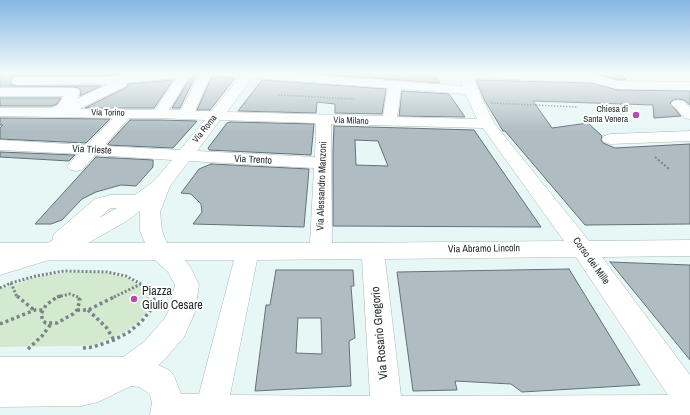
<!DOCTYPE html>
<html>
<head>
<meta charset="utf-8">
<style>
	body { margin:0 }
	canvas { display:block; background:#e7f7f6 }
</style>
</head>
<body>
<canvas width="690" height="415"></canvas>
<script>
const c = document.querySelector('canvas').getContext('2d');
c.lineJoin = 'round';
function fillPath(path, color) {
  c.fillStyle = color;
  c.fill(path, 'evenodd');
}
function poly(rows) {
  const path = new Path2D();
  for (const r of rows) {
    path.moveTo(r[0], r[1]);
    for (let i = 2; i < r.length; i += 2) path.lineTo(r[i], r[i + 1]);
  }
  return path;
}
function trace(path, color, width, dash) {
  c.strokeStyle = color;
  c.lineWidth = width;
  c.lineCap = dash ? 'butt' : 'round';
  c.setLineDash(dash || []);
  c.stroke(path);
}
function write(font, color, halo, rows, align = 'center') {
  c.font = font + ' "Archivo Narrow",sans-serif';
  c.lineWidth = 4;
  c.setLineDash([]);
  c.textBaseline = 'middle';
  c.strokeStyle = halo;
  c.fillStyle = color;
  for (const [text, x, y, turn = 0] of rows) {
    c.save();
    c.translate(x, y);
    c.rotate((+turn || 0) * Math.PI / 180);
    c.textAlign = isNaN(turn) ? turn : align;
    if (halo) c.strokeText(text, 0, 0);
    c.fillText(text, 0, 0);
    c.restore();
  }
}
fillPath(poly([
	[87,272,106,273,125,277,140,285,148,293,151,301,148,310,139,321,128,330,115,337,94,345,75,346,0,347,0,289,36,277,63,273]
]), '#d4ead0');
const building = poly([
	[0,73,35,75,38,73,89,73,87,75,121,74,104,76,17,76,12,77,10,82,13,85,17,86,0,86,0,73],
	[304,73,433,73,440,83,304,73],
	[594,73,618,73,626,80,618,80,594,73],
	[196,75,180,108,172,108,190,78,196,75],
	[212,76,235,78,210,110,197,110,212,76],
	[173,80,154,108,85,108,127,87,128,84,173,80],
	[262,80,386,89,382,114,335,113,335,104,317,102,316,113,238,111,262,80],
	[476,80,591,83,618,90,690,91,690,105,684,100,678,99,673,100,670,103,681,116,654,118,653,105,533,101,552,128,588,123,602,136,601,140,603,143,615,148,690,144,690,224,585,225,505,131,503,131,485,101,476,80],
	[17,86,101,86,80,96,81,91,79,88,73,87,17,86],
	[402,91,449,94,465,117,399,116,402,91],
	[0,98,61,98,57,104,52,106,0,106,0,98],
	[0,118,110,119,86,143,0,139,0,128,3,125,0,125,0,118],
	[130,120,159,120,197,121,173,148,107,145,130,120],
	[230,122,314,124,311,155,209,150,208,148,227,123,230,122],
	[334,126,474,130,541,227,333,226,333,151,334,126],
	[355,140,378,141,388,166,356,165,355,140],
	[0,152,75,155,69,161,0,157,0,152],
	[96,157,153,160,153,167,136,186,121,185,96,192,82,199,62,220,51,224,35,224,96,157],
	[211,164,309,169,304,227,193,224,202,212,201,204,191,194,181,193,199,169,211,164],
	[610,262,690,265,690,360,610,262],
	[569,269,640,385,522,392,511,384,455,381,457,390,413,391,397,272,569,269],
	[276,270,353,270,354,286,351,286,355,338,349,341,351,386,255,391,266,305,270,305,276,270],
	[298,318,321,318,322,354,296,353,298,318]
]);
fillPath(building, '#afbdc2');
trace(building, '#657176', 1);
const minor = poly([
	[149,73,196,73,194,76,189,77,169,110,181,110,200,73,212,73,195,111,212,111,240,77,225,76,223,73,283,73,463,86,460,73,592,74,618,81,690,82,690,90,618,89,591,82,474,78,478,90,494,123,589,241,690,240,690,256,602,257,690,375,690,415,150,415,152,403,150,395,147,392,139,387,131,386,98,402,81,406,0,407,0,357,123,357,144,342,164,319,169,310,175,285,168,272,155,260,49,260,0,275,0,243,47,243,52,241,54,234,95,199,110,195,135,195,154,181,172,160,95,155,82,170,76,171,70,170,67,166,78,154,0,150,0,140,87,145,113,118,0,116,0,108,52,108,58,105,64,96,0,96,0,88,73,88,78,89,80,92,77,99,108,84,17,85,13,84,11,81,13,78,17,77,104,77,149,73],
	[176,78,155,110,79,109,126,86,127,83,176,78],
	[252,78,388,88,383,116,227,112,252,78],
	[401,89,466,94,477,119,397,117,401,89],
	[129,118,159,118,205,120,180,150,104,146,129,118],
	[220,120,316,123,315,157,197,151,220,120],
	[331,124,483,128,564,241,332,243,331,124],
	[189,161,314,168,310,243,167,243,162,231,160,212,170,186,189,161],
	[112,208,117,208,99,218,109,209,112,208],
	[140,211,140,231,145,243,88,243,125,222,140,211],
	[576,257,668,395,401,396,385,259,576,257],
	[362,259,370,396,230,395,257,260,362,259],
	[185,260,234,260,199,394,181,394,174,376,169,370,158,365,164,360,184,337,195,312,199,285,191,268,185,260],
	[678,100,683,101,690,107,690,119,685,118,671,104,673,101,678,100],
	[690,131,690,141,610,144,604,142,602,139,604,136,610,134,690,131]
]);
trace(minor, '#a9b8b8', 1);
trace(poly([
	[278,95,354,99],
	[491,103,577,107]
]), '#7a8484', 1.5, [1.5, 1.5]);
trace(poly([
	[655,157,669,169]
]), '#7a8484', 2, [2, 2]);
trace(poly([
	[11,283,17,297],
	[0,288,11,283,36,276,64,271,107,272,126,276,141,284,150,291,153,297],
	[57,297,70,294,78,297],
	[114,297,141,284]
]), '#7a8484', 3, [2, 2]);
trace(poly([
	[17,296,34,310],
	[61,296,57,297,46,305,41,314,43,321,46,323,57,323,73,314,77,310,80,300,76,296],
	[77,310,88,310,116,296],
	[88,310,106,327,114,340],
	[0,324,35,310,43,310],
	[83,348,93,347,114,340,129,332,141,322,150,311,154,300,152,296],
	[28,349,42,336,51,324]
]), '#7a8484', 3.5, [3, 3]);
fillPath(minor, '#fff');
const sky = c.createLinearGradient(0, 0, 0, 131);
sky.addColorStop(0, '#86b6e3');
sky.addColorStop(0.56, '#f4fbfb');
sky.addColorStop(1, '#f4fbfb00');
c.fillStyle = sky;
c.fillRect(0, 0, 690, 131);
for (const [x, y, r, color] of [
	[636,115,4,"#b24eb3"],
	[134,299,4,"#b24eb3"]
]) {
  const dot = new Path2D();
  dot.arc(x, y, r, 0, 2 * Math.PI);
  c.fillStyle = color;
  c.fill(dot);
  trace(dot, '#fff', 1.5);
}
write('9px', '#1e2424', '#fff', [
	["Chiesa di",628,110],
	["Santa Venera",628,120]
], 'right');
write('9px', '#1e2424', '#fff', [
	["Via Torino",108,113,1],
	["Via Milano",351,121,2],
	["Via Roma",205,129,-51]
]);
write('10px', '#1e2424', '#fff', [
	["Via Trieste",92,150,3],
	["Via Trento",253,160,3],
	["Via Alessandro Manzoni",322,186,-88],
	["Via Abramo Lincoln",484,249,-1],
	["Corso dei Mille",591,261,54]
]);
write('12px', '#1e2424', '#fff', [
	["Piazza",142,292],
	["Giulio Cesare",142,306]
], 'left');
write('12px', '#1e2424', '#fff', [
	["Via Rosario Gregorio",380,333,-95]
]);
</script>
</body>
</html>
